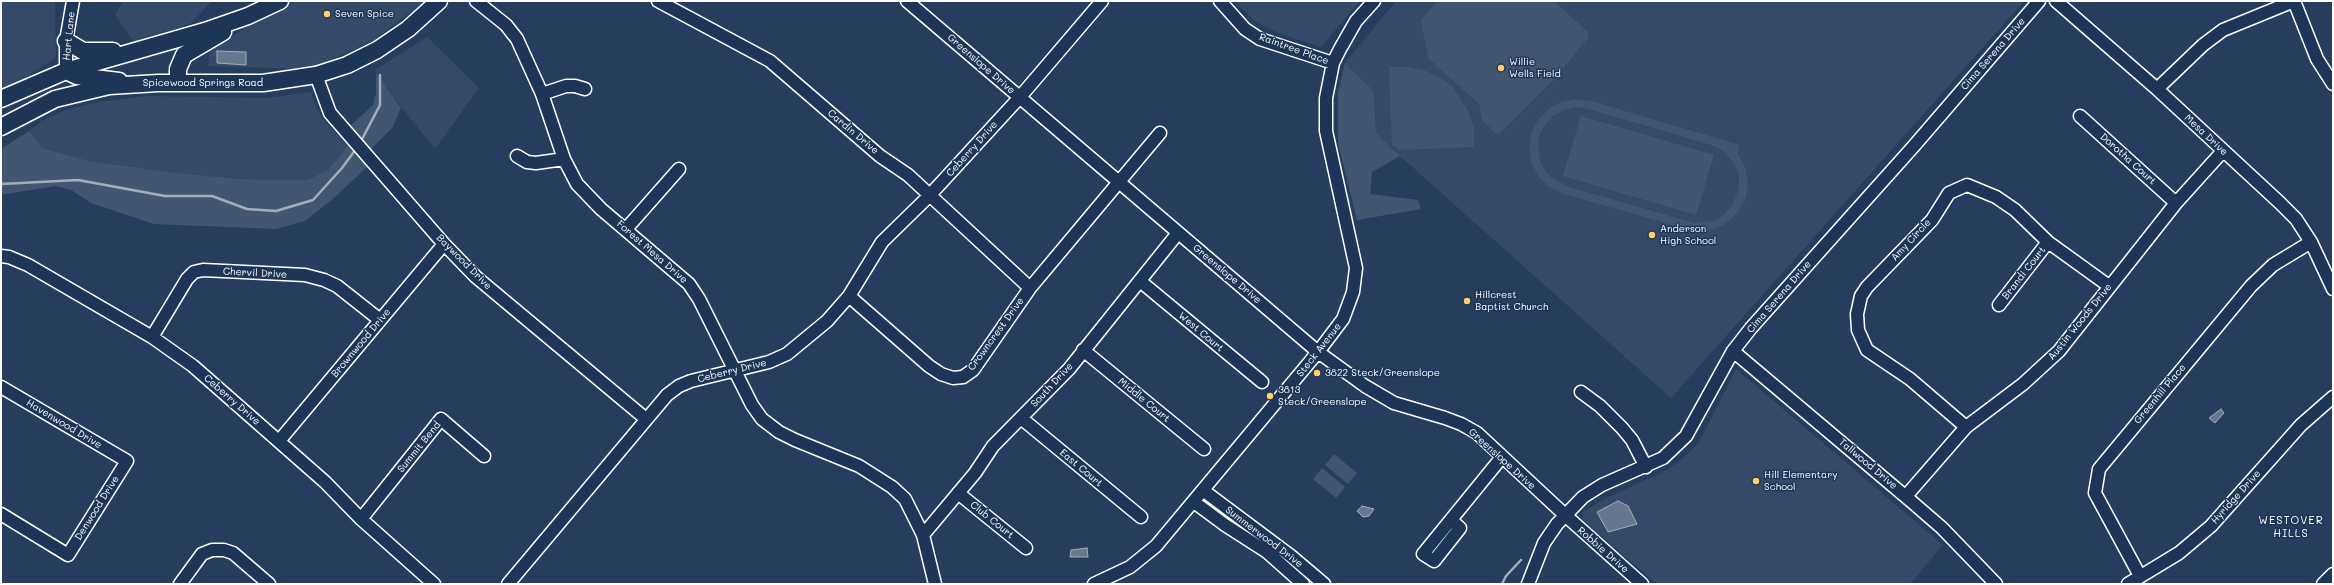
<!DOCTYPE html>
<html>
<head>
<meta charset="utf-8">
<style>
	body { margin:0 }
	#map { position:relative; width:2334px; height:585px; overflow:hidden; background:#263d5e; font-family:Mali,sans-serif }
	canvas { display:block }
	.frame { position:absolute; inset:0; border:2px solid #fff; pointer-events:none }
</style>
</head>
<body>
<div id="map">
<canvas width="2334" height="585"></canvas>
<div class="frame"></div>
</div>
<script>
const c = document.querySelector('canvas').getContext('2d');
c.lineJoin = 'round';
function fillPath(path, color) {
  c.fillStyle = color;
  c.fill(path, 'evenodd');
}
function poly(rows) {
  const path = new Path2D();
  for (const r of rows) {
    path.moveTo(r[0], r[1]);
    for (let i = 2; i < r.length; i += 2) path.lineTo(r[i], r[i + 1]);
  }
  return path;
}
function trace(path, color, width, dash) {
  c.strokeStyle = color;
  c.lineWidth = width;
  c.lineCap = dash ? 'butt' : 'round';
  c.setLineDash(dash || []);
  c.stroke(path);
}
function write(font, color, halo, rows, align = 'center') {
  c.font = font + ' Mali,sans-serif';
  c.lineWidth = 3;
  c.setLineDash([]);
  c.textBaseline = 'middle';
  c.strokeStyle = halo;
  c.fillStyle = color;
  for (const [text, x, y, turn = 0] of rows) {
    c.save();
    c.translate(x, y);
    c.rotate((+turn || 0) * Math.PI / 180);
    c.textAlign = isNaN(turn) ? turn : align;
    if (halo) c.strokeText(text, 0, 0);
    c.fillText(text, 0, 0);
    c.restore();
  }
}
fillPath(poly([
	[1,1,55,1,56,57,1,95],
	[123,1,212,1,190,24,133,41,115,15],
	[296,1,425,1,374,40,312,69,208,66,210,48],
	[1234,1,1360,1,1321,47,1283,35,1256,22],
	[1396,1,2024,1,1671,398,1400,156,1376,133,1374,91,1345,63],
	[427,37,479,88,435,149,383,84,375,70],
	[311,92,315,105,323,119,348,145,328,170,307,180,241,179,177,173,88,161,42,148,29,131,41,121,68,109,99,102,147,96,268,98],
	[1736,369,1943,545,1910,584,1657,584,1583,520,1583,512,1608,497,1659,474,1677,463,1698,444]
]), '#344a68');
fillPath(poly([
	[1438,1,1554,1,1588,32,1588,38,1555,78,1498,135,1482,120,1479,104,1428,58,1421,20],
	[1345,63,1374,91,1376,133,1400,156,1372,172,1370,194,1418,200,1421,209,1357,220,1338,143,1338,92],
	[1389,67,1409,67,1426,71,1441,78,1453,87,1469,112,1474,129,1474,147,1399,150,1392,145],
	[376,73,401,108,392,128,371,149,350,126,373,105,376,93],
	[1576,99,1591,101,1740,145,1737,153,1745,167,1748,182,1746,197,1739,210,1729,221,1716,229,1693,231,1564,194,1550,187,1539,177,1532,164,1529,149,1531,134,1538,120,1548,109,1561,102],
	[1576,107,1589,109,1711,145,1722,150,1735,164,1739,176,1739,188,1732,206,1724,215,1713,221,1694,223,1566,186,1555,180,1546,172,1540,161,1538,148,1539,136,1545,125,1553,116,1564,110],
	[1581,116,1714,155,1696,215,1563,176],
	[29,131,42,148,89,161,177,173,241,179,307,180,328,170,348,145,368,166,334,198,305,221,276,229,154,224,91,203,71,190,55,186,1,195,1,149],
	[1334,454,1357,473,1348,484,1325,465],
	[1322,468,1345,487,1336,498,1313,479]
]), '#425672');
const water = poly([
	[217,51,246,52,246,65,217,63,217,51],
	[2221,409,2224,413,2215,423,2209,418,2221,409],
	[1618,501,1628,506,1637,524,1608,532,1597,512,1618,501],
	[1362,506,1374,509,1369,516,1363,517,1357,511,1362,506],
	[1087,548,1088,557,1070,557,1071,550,1087,548]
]);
fillPath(water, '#67788e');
trace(water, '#a4aebb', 1);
trace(poly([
	[360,143,380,105,380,75],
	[1,184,78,180,165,196,212,196,247,209,276,211,313,200,342,168,356,149],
	[1502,584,1506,576,1521,560]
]), '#a4aebb', 2.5);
const minor = poly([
	[476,1,506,25,517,39,542,94,564,159,577,184,601,209,689,284,699,299,752,405,762,419,779,432,795,440,859,466,892,487,905,499,923,535,935,584],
	[658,1,770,61,880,156,908,175,1030,288],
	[907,1,1318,352,1365,386,1394,403,1445,418,1461,424,1477,433,1565,515,1642,584],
	[1220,1,1245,29,1260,39,1333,63],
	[2056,1,2157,89,2280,203,2296,219,2311,242,2333,289],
	[2294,1,2317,59,2333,84],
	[66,71,66,41,73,1],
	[316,75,330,113,444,244,476,277,646,419],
	[2157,89,2203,45,2223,30,2294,1],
	[542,94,566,86,575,86,585,89],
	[2080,116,2176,203],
	[517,156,527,162,536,163,564,159],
	[626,229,679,169],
	[1,256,9,257,28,265,152,337,193,366,325,482,361,519,434,584],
	[1140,281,1262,382],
	[849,296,929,366,941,374,953,378,963,377,973,370,1030,288,1160,133],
	[1999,305,2048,242],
	[152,337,187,279,194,272,203,270,305,275,324,280,337,286,380,320],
	[1083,350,1204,449],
	[1733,351,1912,502,1942,528,1996,584],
	[1,387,127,461,68,555,1,514],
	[1581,392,1600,406,1622,428,1632,440,1646,467],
	[1021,418,1141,517],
	[1966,427,1910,379,1867,350,1858,330,1857,314,1861,296,1867,287,1932,220,1949,193,1967,185,1996,197,2015,210,2048,242,2109,286],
	[279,441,444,244],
	[1204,491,1291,556,1324,584],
	[958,493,1026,548],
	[1906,496,1966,427,2023,384,2059,351,2176,203,2223,151],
	[1194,502,1225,525,1267,552,1303,584],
	[361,519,441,419,484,456],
	[1451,520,1460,528,1434,561,1423,554,1502,457],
	[923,535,975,473,993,446,1069,369,1178,233],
	[2140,576,2095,493,2099,469,2251,286,2273,265,2311,242],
	[180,584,202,554,212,550,224,550,233,553,269,584],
	[508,584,667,395,679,386,691,381,769,362,787,354,827,321,849,296,882,242,929,196,1020,97,1102,1],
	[1094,584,1130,567,1156,546,1318,352,1343,319,1353,292,1356,268,1326,131,1326,98,1333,63,1340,49,1356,21,1374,1],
	[1528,584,1544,543,1557,524,1583,497,1602,485,1663,458,1686,436,1733,351,1751,328,1913,147,2039,1],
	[2128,584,2179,553,2211,526,2301,425,2333,397],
	[2323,584,2333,574]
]);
const major = poly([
	[66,41,83,51,113,51],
	[66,71,77,76,119,81],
	[178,83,178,69,184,55,223,32],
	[1,99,66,71,205,31,248,16,280,1],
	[1,127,55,99,109,86,158,83,263,83,316,75,347,65,377,50,408,29,439,1]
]);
trace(minor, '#fff', 15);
trace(major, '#fff', 19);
trace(minor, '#1d3557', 12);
trace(major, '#1d3557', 16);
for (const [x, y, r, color] of [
	[327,14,4,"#ffd166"],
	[1501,68,4,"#ffd166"],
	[1652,235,4,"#ffd166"],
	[1467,301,4,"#ffd166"],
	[1317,373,4,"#ffd166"],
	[1270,396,4,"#ffd166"],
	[1756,481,4,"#ffd166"]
]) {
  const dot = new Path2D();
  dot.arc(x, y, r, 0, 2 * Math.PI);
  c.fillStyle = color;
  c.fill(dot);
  trace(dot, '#1d3557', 1.5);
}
write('10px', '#fff', '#1d3557', [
	["Seven Spice",335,14],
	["Willie",1509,62],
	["Wells Field",1509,74],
	["Anderson",1660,229],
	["High School",1660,241],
	["Hillcrest",1475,295],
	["Baptist Church",1475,307],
	["3822 Steck/Greenslope",1325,373],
	["3813",1278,390],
	["Steck/Greenslope",1278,402],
	["Hill Elementary",1764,475],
	["School",1764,487]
], 'left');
write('10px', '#fff', '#1d3557', [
	["Hart Lane",69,36,-84],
	["Raintree Place",1294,49,20],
	["Cima Serena Drive",1993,54,-49],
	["Greenslope Drive",981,64,41],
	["Spicewood Springs Road",203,83],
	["Cardin Drive",853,132,40],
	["Mesa Drive",2206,135,43],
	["Ceberry Drive",972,149,-48],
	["Dorotha Court",2128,159,42],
	["Amy Circle",1911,240,-47],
	["Forest Mesa Drive",652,252,41],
	["Baywood Drive",464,262,45],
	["Chervil Drive",255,273,3],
	["Brandi Court",2024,273,-52],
	["Greenslope Drive",1227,274,40],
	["Cima Serena Drive",1779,297,-49],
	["Austin Woods Drive",2080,322,-51],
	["West Court",1201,332,40],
	["Crowncrest Drive",996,334,-54],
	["Brownwood Drive",361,343,-50],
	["Steck Avenue",1319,350,-52],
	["Ceberry Drive",732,371,-14],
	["South Drive",1052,385,-47],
	["Greenhill Place",2160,394,-50],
	["Ceberry Drive",232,400,41],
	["Middle Court",1144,400,39],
	["Havenwood Drive",64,424,31],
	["Summit Bend",419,447,-51],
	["Greenslope Drive",1502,459,42],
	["Tallwood Drive",1868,464,40],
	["East Court",1081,468,40],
	["Hyridge Drive",2236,497,-48],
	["Denwood Drive",97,508,-58],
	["Club Court",992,520,39],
	["Summerwood Drive",1264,537,37],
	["Robbie Drive",1603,550,41]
]);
c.letterSpacing = '1px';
write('11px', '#fff', '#1d3557', [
	["WESTOVER",2291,521],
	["HILLS",2291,534]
]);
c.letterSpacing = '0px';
</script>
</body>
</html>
